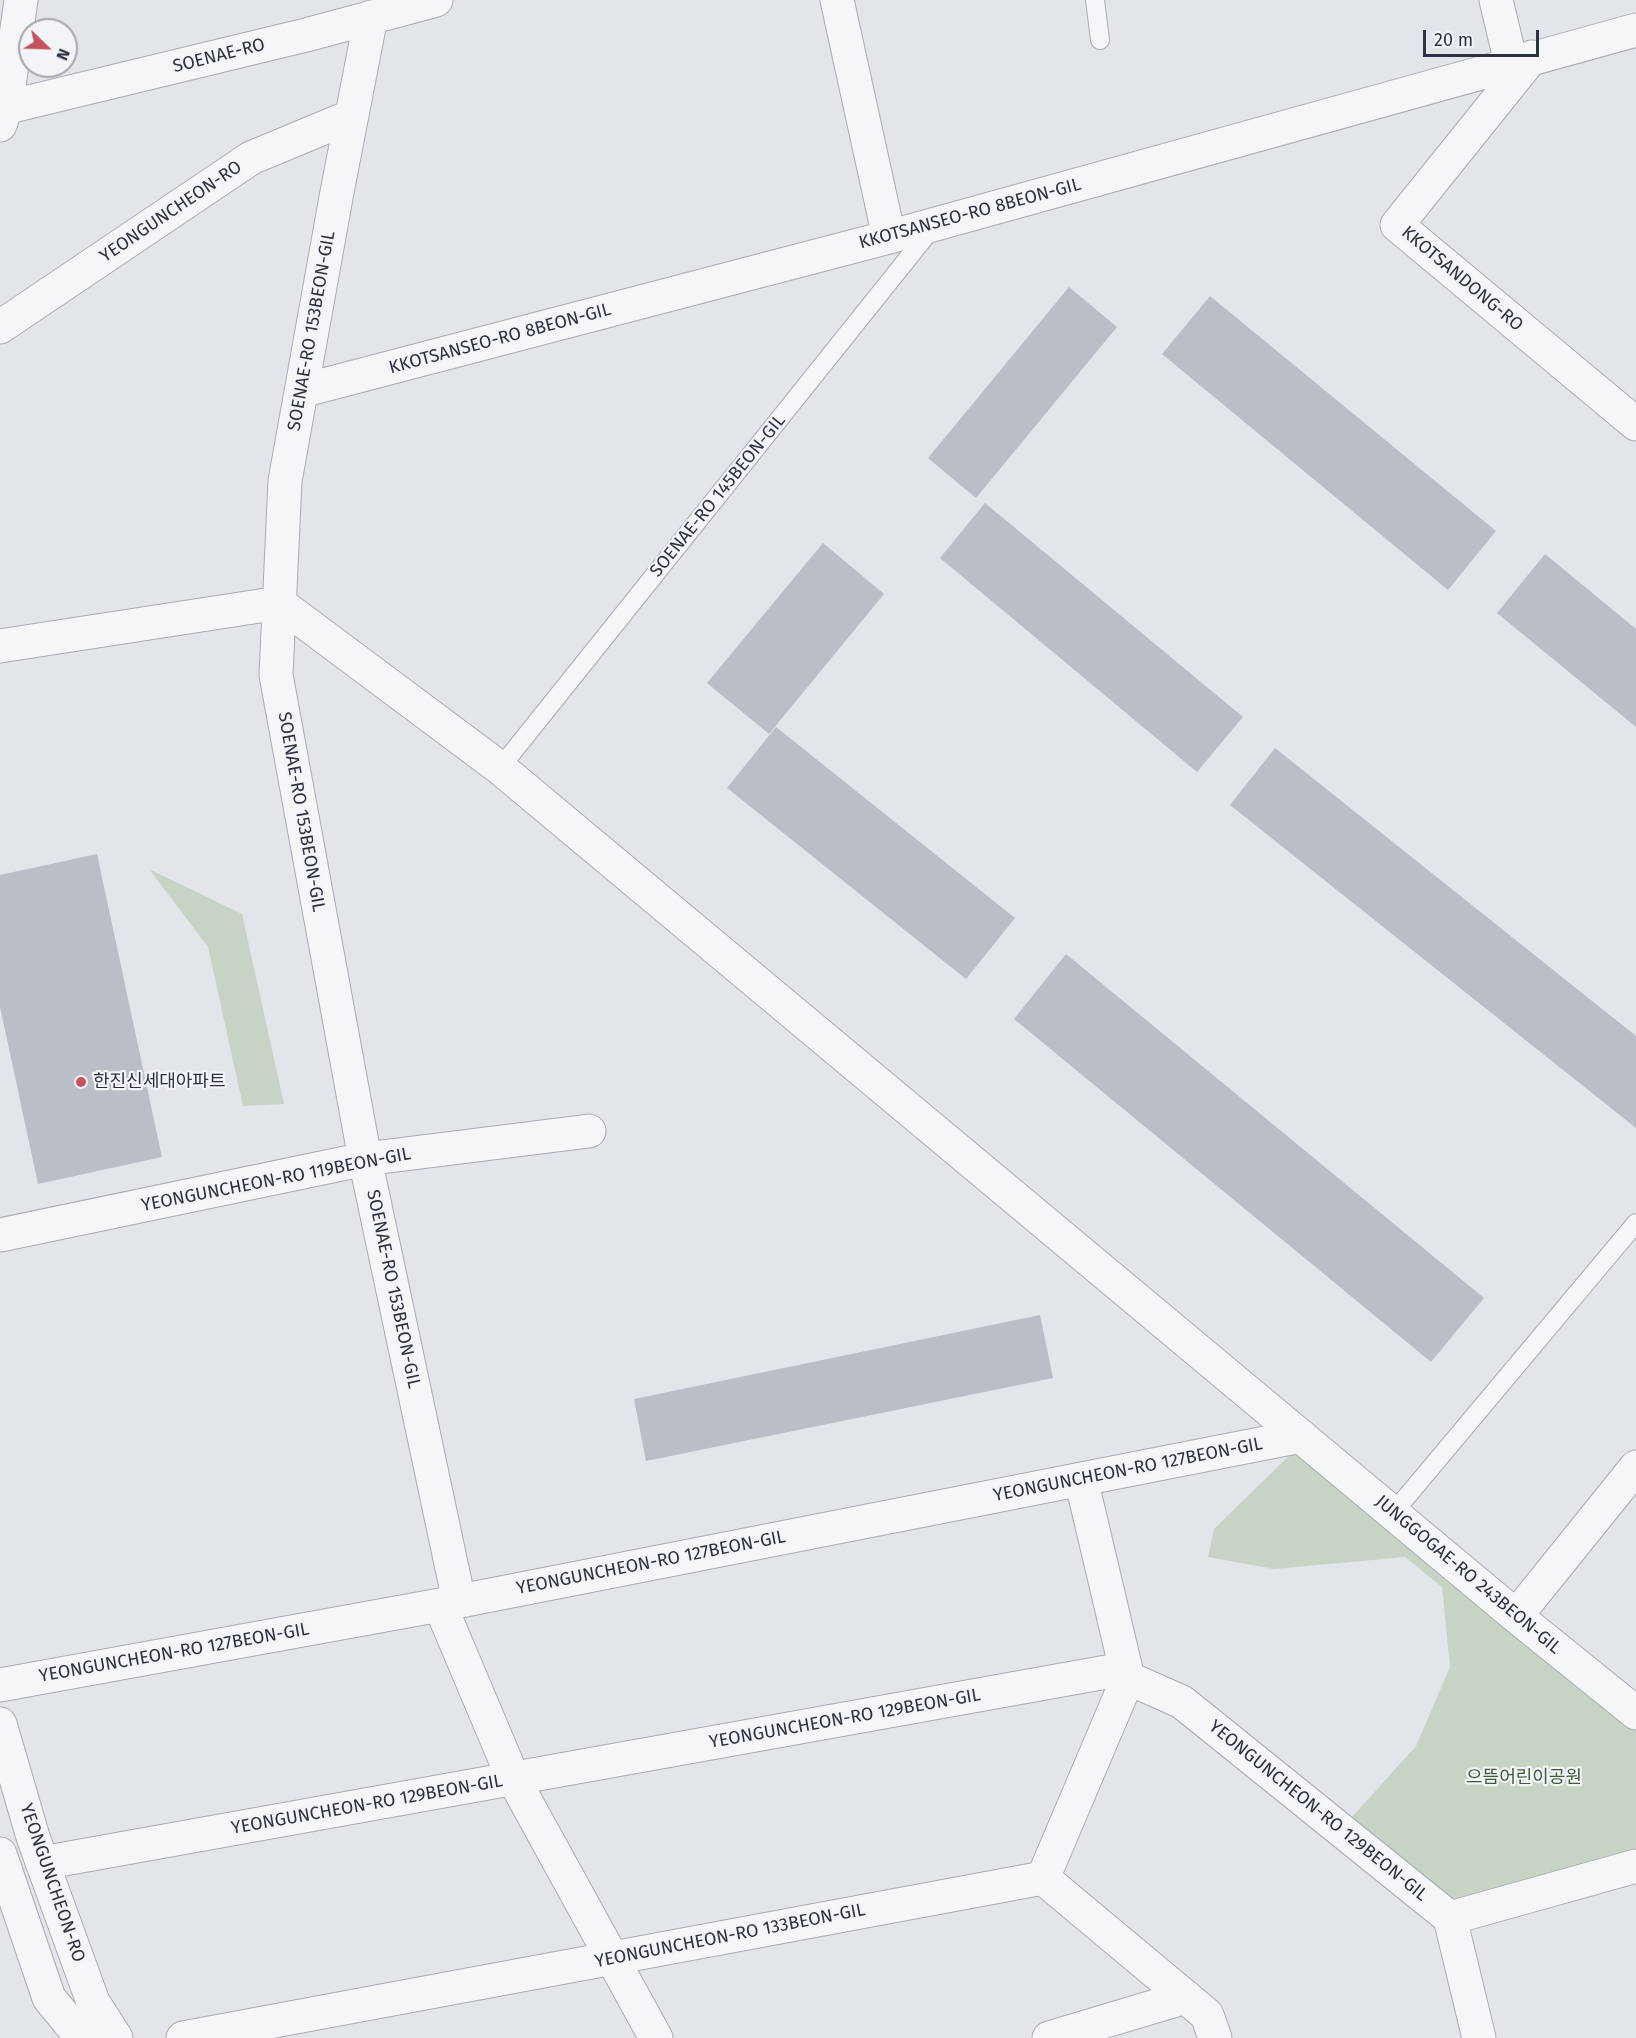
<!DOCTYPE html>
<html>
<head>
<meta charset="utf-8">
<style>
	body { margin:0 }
	#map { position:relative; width:1636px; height:2038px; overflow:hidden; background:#e2e5ea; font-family:"Fira Sans",sans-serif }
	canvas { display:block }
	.north { position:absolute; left:18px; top:18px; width:60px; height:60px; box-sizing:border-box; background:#f2f4f7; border:2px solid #a3a6ae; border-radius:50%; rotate:113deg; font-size:16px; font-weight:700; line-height:24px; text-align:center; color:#2c3240 }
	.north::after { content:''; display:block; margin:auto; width:21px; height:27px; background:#c3535d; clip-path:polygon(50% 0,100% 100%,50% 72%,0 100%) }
	.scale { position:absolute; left:1423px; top:30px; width:116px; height:27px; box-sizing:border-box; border:3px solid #2c3240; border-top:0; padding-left:8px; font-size:18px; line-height:21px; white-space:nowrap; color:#2c3240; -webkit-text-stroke:4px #f2f4f7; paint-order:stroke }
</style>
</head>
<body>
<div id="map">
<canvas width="1636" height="2038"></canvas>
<div class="north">N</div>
<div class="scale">20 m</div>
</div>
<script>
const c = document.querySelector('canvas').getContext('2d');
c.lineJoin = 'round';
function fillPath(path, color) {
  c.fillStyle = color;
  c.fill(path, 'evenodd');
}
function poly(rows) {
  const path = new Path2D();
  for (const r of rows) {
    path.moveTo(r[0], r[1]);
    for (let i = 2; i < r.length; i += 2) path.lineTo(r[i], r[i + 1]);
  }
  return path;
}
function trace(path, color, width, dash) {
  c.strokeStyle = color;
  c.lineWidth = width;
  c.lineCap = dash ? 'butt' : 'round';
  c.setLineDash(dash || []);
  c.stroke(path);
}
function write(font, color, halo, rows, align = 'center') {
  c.font = font + ' "Fira Sans","Noto Sans KR",sans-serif';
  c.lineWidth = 4.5;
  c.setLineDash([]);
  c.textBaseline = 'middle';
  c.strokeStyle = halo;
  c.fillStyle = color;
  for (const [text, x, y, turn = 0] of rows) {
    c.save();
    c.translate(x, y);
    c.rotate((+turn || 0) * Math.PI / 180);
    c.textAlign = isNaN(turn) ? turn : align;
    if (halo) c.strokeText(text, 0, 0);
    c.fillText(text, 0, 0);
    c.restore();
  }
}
fillPath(poly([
	[149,869,242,914,284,1104,243,1106,208,947],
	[1302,1443,1636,1717,1636,1862,1450,1912,1344,1826,1416,1746,1450,1667,1442,1587,1405,1557,1274,1569,1208,1557,1214,1529]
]), '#c7d3c4');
fillPath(poly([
	[1069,287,1117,327,976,498,928,458],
	[1210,296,1496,531,1448,590,1162,354],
	[985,503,1243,717,1197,772,940,558],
	[823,543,884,594,769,734,707,683],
	[1545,554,1636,629,1636,727,1497,613],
	[776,727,1015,918,966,979,727,788],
	[1275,748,1636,1036,1636,1128,1230,805],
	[97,854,162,1157,38,1184,0,1007,0,875],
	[1066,954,1484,1298,1431,1362,1014,1019],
	[1040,1315,1053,1378,646,1461,634,1399]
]), '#babec6');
const lane = poly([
	[1095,0,1100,40],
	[500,768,933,227],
	[1393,1513,1636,1223]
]);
const street = poly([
	[837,0,889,237],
	[1496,0,1511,63],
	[371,17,337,192,285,481,276,675,365,1159,459,1601],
	[1532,57,1397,225,1636,424],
	[0,109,306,35,436,0],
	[0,125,6,107,21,0],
	[0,327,251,158,352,116],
	[301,391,889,237,1636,30],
	[0,646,279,603,500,768,1516,1616,1636,1713],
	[0,1235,365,1159,589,1131],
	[440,1605,513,1778,656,2038],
	[1516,1616,1636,1467],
	[0,1685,440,1605,1301,1436],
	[0,1724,33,1837,93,2002,116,2038],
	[0,1854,49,1998,82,2038],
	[42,1863,1112,1671,1182,1702,1450,1918,1479,2038],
	[1043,1878,1128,1678,1081,1479],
	[1450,1918,1636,1866],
	[183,2038,1043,1878,1207,2015,1215,2038],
	[1049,2038,1186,1997]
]);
trace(lane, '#a8acb4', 20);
trace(street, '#a8acb4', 35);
trace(lane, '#f5f6f8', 18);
trace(street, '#f5f6f8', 33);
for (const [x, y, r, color] of [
	[81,1082,6,"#c3535d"]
]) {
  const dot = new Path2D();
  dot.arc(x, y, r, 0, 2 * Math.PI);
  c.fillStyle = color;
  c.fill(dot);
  trace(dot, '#f2f4f7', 2);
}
write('18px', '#2c3240', '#f2f4f7', [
	["SOENAE-RO",219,56,-14],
	["YEONGUNCHEON-RO",171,212,-34],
	["KKOTSANSEO-RO 8BEON-GIL",970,214,-15],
	["KKOTSANDONG-RO",1462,279,40],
	["SOENAE-RO 153BEON-GIL",312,331,-80],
	["KKOTSANSEO-RO 8BEON-GIL",500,339,-15],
	["SOENAE-RO 145BEON-GIL",718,496,-51],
	["SOENAE-RO 153BEON-GIL",301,812,80],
	["YEONGUNCHEON-RO 119BEON-GIL",276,1180,-11],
	["SOENAE-RO 153BEON-GIL",393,1289,78],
	["YEONGUNCHEON-RO 127BEON-GIL",1128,1470,-11],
	["YEONGUNCHEON-RO 127BEON-GIL",651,1563,-11],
	["JUNGGOGAE-RO 243BEON-GIL",1468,1575,40],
	["YEONGUNCHEON-RO 127BEON-GIL",174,1653,-10],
	["YEONGUNCHEON-RO 129BEON-GIL",845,1719,-10],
	["YEONGUNCHEON-RO 129BEON-GIL",367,1805,-10],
	["YEONGUNCHEON-RO 129BEON-GIL",1318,1811,39],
	["YEONGUNCHEON-RO",52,1883,71],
	["YEONGUNCHEON-RO 133BEON-GIL",730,1936,-11]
]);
write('18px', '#2c3240', '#f2f4f7', [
	["한진신세대아파트",93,1082]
], 'left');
write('18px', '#3e5b3a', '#f2f4f7', [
	["으뜸어린이공원",1524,1778]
]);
</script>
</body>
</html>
